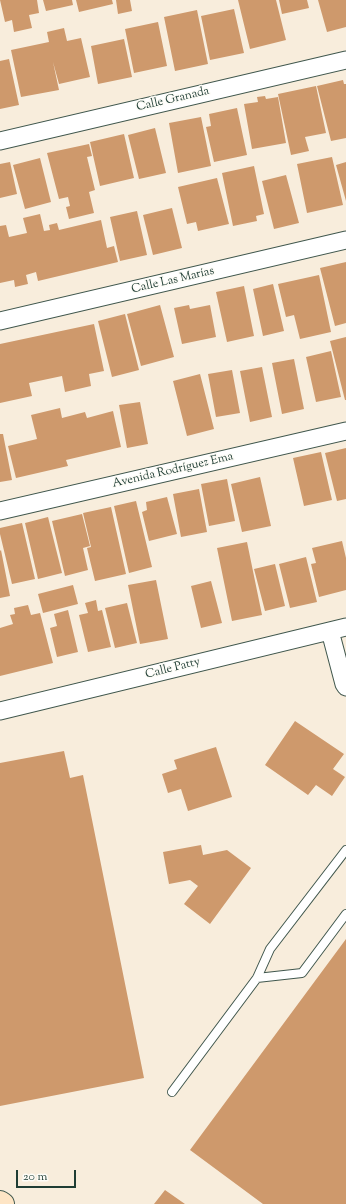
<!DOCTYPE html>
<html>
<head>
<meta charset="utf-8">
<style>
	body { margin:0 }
	#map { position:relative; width:346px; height:1204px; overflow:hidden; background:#f8eddc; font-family:"Sorts Mill Goudy",serif }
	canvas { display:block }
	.scale { position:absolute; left:16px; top:1170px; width:60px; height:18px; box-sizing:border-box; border:2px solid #1f3d34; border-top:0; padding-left:5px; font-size:12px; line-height:14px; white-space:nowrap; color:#1f3d34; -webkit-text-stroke:3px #fdfcf7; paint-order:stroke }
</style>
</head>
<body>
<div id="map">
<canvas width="346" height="1204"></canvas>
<div class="scale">20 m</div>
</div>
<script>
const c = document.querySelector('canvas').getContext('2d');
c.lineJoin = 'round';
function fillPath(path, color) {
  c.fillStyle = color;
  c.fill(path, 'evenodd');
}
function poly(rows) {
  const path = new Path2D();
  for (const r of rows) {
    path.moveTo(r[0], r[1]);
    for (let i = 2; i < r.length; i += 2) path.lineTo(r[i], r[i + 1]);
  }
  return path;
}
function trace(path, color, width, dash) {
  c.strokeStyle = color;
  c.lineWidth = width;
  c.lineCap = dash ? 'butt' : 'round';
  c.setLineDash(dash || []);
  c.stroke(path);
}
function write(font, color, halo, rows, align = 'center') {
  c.font = font + ' "Sorts Mill Goudy",serif';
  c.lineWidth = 3;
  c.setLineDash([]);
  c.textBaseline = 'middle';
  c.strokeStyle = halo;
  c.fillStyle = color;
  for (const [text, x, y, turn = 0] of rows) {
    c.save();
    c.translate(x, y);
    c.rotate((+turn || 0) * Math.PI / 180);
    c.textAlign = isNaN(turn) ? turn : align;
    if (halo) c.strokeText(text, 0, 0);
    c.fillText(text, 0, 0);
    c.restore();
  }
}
fillPath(poly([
	[0,0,37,0,39,13,29,15,32,28,14,32,12,20,5,22],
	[43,0,72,0,73,5,46,11],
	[76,0,112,0,113,4,79,12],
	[116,0,130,0,132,11,118,14],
	[238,0,276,0,286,40,250,49],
	[279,0,307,0,309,8,282,14],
	[318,0,346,0,346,27,327,32],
	[234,9,244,53,210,60,201,16],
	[197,10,208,64,175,71,164,17],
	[158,22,167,66,134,73,125,29],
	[64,28,67,41,81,38,90,77,59,84,53,62,59,90,21,97,11,50,49,42,47,32],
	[124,39,132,77,98,84,91,46],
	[9,59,19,105,0,109,0,61],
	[343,80,344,84,346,84,346,138,331,141,317,86],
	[316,86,326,133,305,137,309,151,291,155,278,94],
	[265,96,266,99,278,97,286,143,252,149,244,104,258,102,257,97],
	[237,108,247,155,214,162,206,127,211,126,209,114],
	[201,117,211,166,178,173,169,123],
	[155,128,166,173,139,179,128,135],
	[124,134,134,178,100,186,90,142],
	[89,144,92,156,87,157,95,190,89,192,94,213,69,219,66,207,70,206,68,197,59,199,47,153],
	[332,157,343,205,307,213,297,164],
	[40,158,51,202,25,209,13,165],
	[10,162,17,194,0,198,0,164],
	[346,162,346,201,336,165],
	[254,166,264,214,256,216,257,221,233,226,222,173],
	[286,175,299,223,274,229,262,181],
	[217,178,229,224,198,231,196,222,187,224,178,187],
	[172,208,182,248,153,255,143,215],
	[137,211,147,255,120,261,110,217],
	[40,214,44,231,50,230,49,225,57,223,59,230,101,220,107,248,114,246,118,262,38,281,36,272,26,275,28,284,15,287,14,280,0,283,0,226,6,225,9,237,27,233,23,218],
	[346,262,346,323,335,326,320,268],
	[319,275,331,332,300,339,294,315,286,317,278,284],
	[273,284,284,331,263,336,253,289],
	[244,286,254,336,227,342,216,292],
	[160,305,174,357,141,366,127,314],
	[189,305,190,309,210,305,216,337,182,344,174,308],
	[125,314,139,370,112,377,98,321],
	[94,324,104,371,89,374,91,386,65,392,62,376,29,383,32,396,0,403,0,344],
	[346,337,346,400,345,400,330,341],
	[331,351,341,397,316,402,306,357],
	[294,359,304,409,282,414,272,363],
	[262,367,272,417,250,422,240,371],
	[232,370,240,413,216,417,208,374],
	[200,374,214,429,187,436,173,381],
	[140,402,148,444,127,448,119,405],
	[60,408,62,418,85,412,87,418,113,411,121,447,66,460,68,466,16,478,8,446,37,439,31,415],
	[0,434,3,434,12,480,0,482],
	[346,448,346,499,337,501,325,453],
	[321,452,332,500,304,506,293,458],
	[260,477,271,526,242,532,231,484],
	[227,479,235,521,209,526,201,484],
	[199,489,207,532,181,537,173,494],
	[167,497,177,534,149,541,142,512,147,510,146,502],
	[136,501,152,567,129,573,114,506],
	[111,507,126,574,95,581,87,548,91,547,83,513],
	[82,514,90,546,83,548,88,570,65,576,52,521],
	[48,517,62,573,38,579,25,523],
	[22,523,35,579,12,584,0,534,0,528],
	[342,541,346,558,346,590,319,597,311,564,316,563,312,548],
	[247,542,262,615,232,621,217,548],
	[1,550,10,596,0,598,0,551],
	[306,557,317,602,290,608,279,564],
	[275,564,285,606,265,611,254,569],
	[156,580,168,639,140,644,128,585],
	[211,581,222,623,201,628,191,586],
	[73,585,78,604,43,613,38,594],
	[96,600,98,611,102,610,111,647,88,652,79,615,88,613,85,603],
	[127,603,137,643,115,648,105,608],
	[28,605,31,615,40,613,53,663,0,676,0,628,13,624,10,615,15,614,14,608],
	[68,610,78,652,57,657,50,628,57,626,54,614],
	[295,721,344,754,333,769,345,777,332,796,316,785,308,795,265,765],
	[216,747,232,797,188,811,181,789,168,793,162,774,177,769,174,760],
	[64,751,70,778,83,775,144,1078,0,1106,0,763],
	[201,845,203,855,227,850,251,868,210,924,184,904,198,886,190,880,169,884,163,852],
	[346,939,346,1204,263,1204,190,1150],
	[165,1190,185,1204,154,1204]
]), '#ce996c');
const lane = poly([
	[257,978,302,973,346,914],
	[172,1092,257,978,270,949,346,850]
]);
const street = poly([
	[0,141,346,60],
	[0,321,346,240],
	[0,511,346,431],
	[330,631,344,684,346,687],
	[0,711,346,627]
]);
const secondary = poly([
	[0,1202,3,1204]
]);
trace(lane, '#40574d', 10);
trace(street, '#40574d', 19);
trace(secondary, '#40574d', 24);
trace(lane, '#fff', 8);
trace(street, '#fff', 17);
trace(secondary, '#fee5c5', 22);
write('12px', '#1f3d34', '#fdfcf7', [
	["Calle Granada",173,100,-13],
	["Calle Las Marías",173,281,-13],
	["Avenida Rodríguez Ema",173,471,-13],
	["Calle Patty",173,669,-14]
]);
</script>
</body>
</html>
